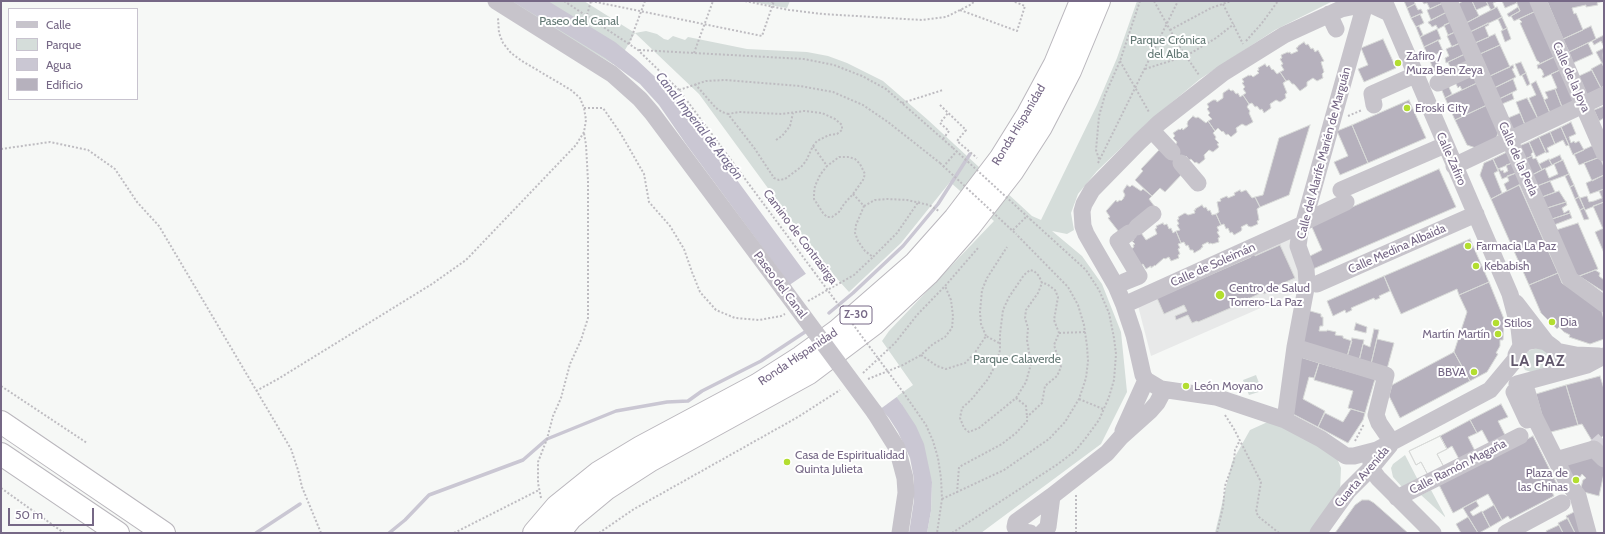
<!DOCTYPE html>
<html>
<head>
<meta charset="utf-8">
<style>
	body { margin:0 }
	#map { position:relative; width:1605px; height:534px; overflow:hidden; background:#f6f8f6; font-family:Cabin,sans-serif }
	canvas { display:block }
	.frame { position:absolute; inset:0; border:2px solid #766886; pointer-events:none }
	.legend { position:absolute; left:8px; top:8px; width:130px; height:92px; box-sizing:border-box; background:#fff; border:1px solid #c8c3cf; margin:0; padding:5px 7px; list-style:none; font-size:12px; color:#766886 }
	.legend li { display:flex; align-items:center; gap:8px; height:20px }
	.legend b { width:20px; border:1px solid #c8c3cf }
	.scale { position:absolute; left:8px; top:508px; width:86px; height:18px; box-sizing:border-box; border:2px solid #766886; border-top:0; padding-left:5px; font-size:12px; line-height:14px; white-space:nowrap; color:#766886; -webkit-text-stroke:3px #fff; paint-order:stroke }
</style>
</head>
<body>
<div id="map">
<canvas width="1605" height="534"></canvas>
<div class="frame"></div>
<ul class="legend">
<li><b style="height:5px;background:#c7c4cb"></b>Calle</li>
<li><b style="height:11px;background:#d5ddda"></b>Parque</li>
<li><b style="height:11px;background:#cac7d3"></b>Agua</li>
<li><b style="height:11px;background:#b6b1bd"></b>Edificio</li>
</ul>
<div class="scale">50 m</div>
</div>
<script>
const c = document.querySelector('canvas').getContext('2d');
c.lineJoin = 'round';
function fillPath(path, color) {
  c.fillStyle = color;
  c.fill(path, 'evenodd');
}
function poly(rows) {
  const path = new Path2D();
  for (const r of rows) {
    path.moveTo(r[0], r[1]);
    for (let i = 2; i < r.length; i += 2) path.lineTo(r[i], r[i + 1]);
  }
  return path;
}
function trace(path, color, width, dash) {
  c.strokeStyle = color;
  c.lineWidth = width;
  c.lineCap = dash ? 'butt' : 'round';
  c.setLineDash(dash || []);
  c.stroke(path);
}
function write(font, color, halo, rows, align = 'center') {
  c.font = font + ' Cabin,sans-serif';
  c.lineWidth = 4;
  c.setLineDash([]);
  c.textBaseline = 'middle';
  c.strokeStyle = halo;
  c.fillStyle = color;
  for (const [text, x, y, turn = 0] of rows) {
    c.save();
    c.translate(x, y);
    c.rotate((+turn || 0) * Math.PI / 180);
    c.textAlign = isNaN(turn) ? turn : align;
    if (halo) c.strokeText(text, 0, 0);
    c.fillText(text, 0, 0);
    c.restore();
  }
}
fillPath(poly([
	[1289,235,1306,276,1304,289,1151,356,1137,302]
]), '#e8e9e9');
fillPath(poly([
	[506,1,584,1,635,33,646,31,657,34,664,39,668,40,673,36,685,40,688,37,747,49,807,52,828,56,847,63,883,81,928,120,1032,216,1041,220,1097,105,1117,58,1137,1,1333,1,1275,30,1200,79,1147,123,1097,171,1078,194,1071,213,1074,230,1067,234,1052,231,1082,256,1102,284,1121,332,1127,392,1101,444,981,533,927,533,931,511,932,482,901,403,896,397,913,385,882,341,889,331,994,221,950,182,901,243,849,292,822,262,699,94,635,33,625,50,613,64],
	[747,1,790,1,787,8],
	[1537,348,1548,350,1551,363,1548,367,1531,372,1525,370,1521,362,1528,351],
	[1256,375,1262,391,1249,395,1243,380],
	[1272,420,1336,456,1341,468,1340,492,1313,533,1215,533,1232,462,1250,430],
	[1405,455,1419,482,1402,487,1393,477,1391,468,1393,464],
	[1431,490,1445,516,1445,517,1421,495]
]), '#d5ddda');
fillPath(poly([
	[512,1,548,1,615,42,636,59,668,89,692,119,901,403,916,426,924,444,932,482,931,511,927,533,909,533,914,500,914,479,910,458,898,432,889,418,881,409,790,285,686,144,659,105,640,84,605,58]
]), '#cac7d3');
fillPath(poly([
	[807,273,898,396,879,410,788,286]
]), '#f6f8f6');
trace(poly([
	[829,313,853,293,903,246,938,204,970,154],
	[256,533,300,504],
	[389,533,405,520,429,495,523,460,547,439,616,411,667,402,688,401,702,391,761,361,808,330]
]), '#cac7d3', 3.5);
const building = poly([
	[1404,1,1414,1,1415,4,1407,8,1404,1],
	[1422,1,1442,1,1443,3,1430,9,1427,3,1424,4,1422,1],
	[1463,1,1472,1,1479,16,1466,23,1458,4,1463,1],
	[1472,1,1486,1,1488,5,1476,10,1472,1],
	[1486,1,1498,1,1493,3,1495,8,1491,10,1486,1],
	[1502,1,1516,1,1517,3,1505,8,1502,1],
	[1516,1,1532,1,1536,11,1514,21,1511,16,1520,11,1516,1],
	[1547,1,1604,1,1597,3,1598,5,1586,7,1586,5,1572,8,1574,14,1576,13,1583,30,1563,39,1547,1],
	[1443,3,1447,12,1431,20,1427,10,1443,3],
	[1415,4,1418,10,1421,9,1423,13,1411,18,1407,8,1415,4],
	[1497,7,1502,17,1470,32,1466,23,1497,7],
	[1518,7,1520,11,1509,17,1507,14,1518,7],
	[1536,11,1556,56,1538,65,1540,63,1538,61,1537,61,1520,23,1522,22,1519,19,1536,11],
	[1447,12,1451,22,1438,29,1436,25,1432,27,1430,24,1429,24,1428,22,1447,12],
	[1420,14,1424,23,1416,27,1411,18,1420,14],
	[1502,17,1507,28,1503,30,1498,19,1502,17],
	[1451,22,1455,32,1448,35,1444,25,1451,22],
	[1488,23,1489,25,1485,27,1489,37,1475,43,1470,32,1488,23],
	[1419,26,1423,35,1420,37,1416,27,1419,26],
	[1591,26,1596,39,1569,52,1563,39,1591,26],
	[1507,28,1511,39,1505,42,1501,31,1507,28],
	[1437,29,1441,39,1424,47,1420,37,1437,29],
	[1455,32,1460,43,1452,47,1447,36,1455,32],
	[1495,34,1500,45,1480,54,1475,43,1495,34],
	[1604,35,1604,47,1601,41,1594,45,1592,41,1604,35],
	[1383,39,1396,68,1364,82,1358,69,1368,65,1361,48,1383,39],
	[1438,40,1443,51,1429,58,1424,47,1438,40],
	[1304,42,1306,45,1308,44,1311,49,1313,48,1315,52,1318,50,1324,61,1321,62,1324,72,1322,74,1323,78,1317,81,1313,78,1307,82,1307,86,1300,91,1294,84,1292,84,1289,80,1286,81,1280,72,1284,70,1281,65,1283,64,1280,59,1282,58,1281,55,1288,52,1288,53,1290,52,1291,54,1298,51,1296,48,1298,47,1298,46,1304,42],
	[1460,43,1465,54,1446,63,1445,58,1449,56,1446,49,1460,43],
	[1588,43,1593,54,1573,63,1569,52,1588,43],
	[1500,45,1510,67,1490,76,1480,54,1500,45],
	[1604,48,1603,55,1604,67,1596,52,1604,48],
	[1465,54,1469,64,1449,73,1447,68,1450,67,1448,62,1465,54],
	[1435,55,1440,66,1433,69,1429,58,1435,55],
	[1556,56,1562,69,1543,78,1542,76,1544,75,1542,70,1540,68,1538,69,1537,65,1556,56],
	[1521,62,1526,73,1520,76,1515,64,1521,62],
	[1602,63,1604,67,1604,86,1601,88,1591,69,1602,63],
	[1265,64,1267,67,1269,65,1272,70,1273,69,1277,74,1280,72,1286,81,1283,83,1287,93,1285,94,1286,98,1280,102,1276,100,1270,104,1271,108,1264,113,1262,109,1260,110,1257,106,1255,107,1252,103,1249,104,1243,95,1246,93,1243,89,1245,87,1242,83,1244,82,1242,79,1249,75,1249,76,1251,75,1253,77,1259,73,1257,71,1259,70,1258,68,1265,64],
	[1441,65,1445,75,1438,79,1433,69,1441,65],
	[1513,65,1514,68,1512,69,1516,77,1494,88,1490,76,1513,65],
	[1562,69,1575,101,1562,107,1555,89,1557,88,1551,74,1562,69],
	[1592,70,1601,88,1587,95,1579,76,1592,70],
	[1473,73,1477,83,1462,90,1460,86,1458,88,1455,82,1473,73],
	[1526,73,1530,84,1527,86,1522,75,1526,73],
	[1513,79,1517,90,1499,99,1494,88,1513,79],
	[1536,81,1550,113,1538,119,1529,98,1536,95,1531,84,1536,81],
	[1477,83,1487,105,1455,120,1445,98,1477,83],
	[1448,85,1452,94,1445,98,1441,88,1448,85],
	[1229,89,1231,91,1233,90,1236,94,1238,93,1240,97,1243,95,1249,104,1247,107,1250,111,1249,113,1253,122,1246,126,1242,124,1236,128,1237,132,1231,137,1228,134,1226,135,1223,131,1222,132,1218,128,1215,131,1208,121,1212,119,1208,115,1210,113,1207,109,1209,107,1207,104,1213,100,1216,100,1217,102,1223,98,1223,93,1229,89],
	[1555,89,1562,107,1550,113,1544,100,1548,98,1545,92,1555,89],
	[1512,93,1514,99,1502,104,1499,99,1512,93],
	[1527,98,1538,119,1525,125,1516,102,1527,98],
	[1409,100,1426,138,1368,163,1352,125,1409,100],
	[1487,105,1499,130,1496,139,1476,148,1467,145,1455,120,1487,105],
	[1604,106,1604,118,1599,121,1594,110,1604,106],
	[1520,113,1525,125,1513,130,1508,118,1520,113],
	[1193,116,1196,118,1198,117,1206,123,1208,121,1215,131,1213,133,1216,137,1215,139,1219,143,1217,144,1219,147,1213,152,1209,150,1204,155,1205,159,1199,164,1196,162,1195,163,1191,159,1189,160,1186,156,1183,159,1172,152,1177,142,1173,138,1175,136,1173,133,1179,129,1180,130,1182,128,1183,130,1188,126,1187,124,1188,121,1193,116],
	[1571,122,1576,134,1569,137,1571,143,1574,141,1575,143,1579,141,1584,150,1573,155,1561,127,1571,122],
	[1310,125,1289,195,1260,207,1255,197,1263,195,1279,138,1310,125],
	[1352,125,1368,163,1340,175,1334,162,1348,156,1337,131,1352,125],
	[1561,127,1569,145,1566,146,1563,140,1555,144,1550,132,1561,127],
	[1550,132,1555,144,1547,148,1549,152,1546,153,1539,137,1550,132],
	[1539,137,1546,152,1536,157,1529,142,1539,137],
	[1529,142,1533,152,1531,154,1532,156,1525,159,1519,146,1529,142],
	[1594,145,1600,157,1579,165,1574,154,1594,145],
	[1159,150,1181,163,1183,173,1165,192,1160,188,1152,196,1135,180,1143,171,1141,169,1159,150],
	[1507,152,1512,163,1498,169,1493,159,1507,152],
	[1560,155,1562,160,1552,165,1549,160,1560,155],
	[1532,156,1533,159,1536,158,1542,170,1532,175,1525,159,1532,156],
	[1600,157,1604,167,1604,175,1592,181,1584,163,1600,157],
	[1493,159,1498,171,1494,173,1502,193,1491,199,1480,175,1484,163,1493,159],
	[1549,159,1552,165,1542,170,1539,164,1549,159],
	[1563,160,1569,174,1537,186,1532,175,1545,168,1549,178,1558,174,1554,164,1563,160],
	[1512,163,1516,173,1502,179,1498,169,1499,168,1501,171,1503,170,1504,173,1508,171,1506,165,1512,163],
	[1439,169,1456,207,1313,269,1308,257,1322,250,1311,225,1439,169],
	[1516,173,1521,184,1507,191,1504,184,1509,181,1507,176,1516,173],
	[1569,174,1574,185,1570,187,1565,176,1569,174],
	[1604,175,1604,189,1590,194,1586,183,1604,175],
	[1550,181,1555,192,1542,197,1537,186,1550,181],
	[1127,185,1130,187,1132,185,1141,191,1143,189,1152,196,1149,199,1155,207,1119,232,1108,218,1110,217,1106,211,1116,200,1117,202,1120,200,1121,201,1123,199,1125,195,1123,191,1127,185],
	[1519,185,1558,273,1529,285,1491,199,1519,185],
	[1574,185,1579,197,1575,199,1570,187,1574,185],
	[1604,189,1604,202,1585,210,1580,198,1587,196,1589,202,1594,201,1602,198,1599,191,1604,189],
	[1240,190,1241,192,1246,190,1252,198,1255,197,1260,207,1257,209,1259,220,1257,221,1258,224,1251,227,1248,226,1247,224,1241,227,1242,229,1241,231,1234,235,1232,232,1230,233,1228,228,1226,229,1224,224,1221,225,1216,214,1219,212,1217,202,1221,201,1220,199,1227,196,1228,198,1235,195,1234,193,1240,190],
	[1559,191,1566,202,1547,208,1542,197,1559,191],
	[1579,197,1584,208,1580,210,1575,199,1579,197],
	[1566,202,1567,205,1562,208,1564,213,1569,210,1570,213,1552,219,1547,208,1566,202],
	[1604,202,1604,228,1603,229,1593,206,1604,202],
	[1202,205,1204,208,1206,207,1208,211,1210,210,1212,215,1216,214,1221,225,1217,227,1219,231,1217,232,1220,237,1218,238,1219,242,1212,244,1211,243,1209,244,1208,242,1202,245,1203,247,1201,248,1201,249,1194,253,1193,250,1190,250,1188,245,1186,246,1184,242,1181,243,1176,231,1180,230,1177,225,1179,224,1177,220,1179,219,1178,217,1185,213,1188,215,1195,213,1194,210,1196,210,1195,209,1202,205],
	[1584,208,1589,219,1584,220,1580,210,1584,208],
	[1570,213,1572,218,1554,225,1552,219,1570,213],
	[1163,223,1164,225,1167,224,1169,229,1171,228,1173,233,1176,231,1181,243,1178,244,1180,248,1178,249,1180,254,1178,255,1179,258,1171,261,1169,257,1165,259,1164,258,1155,266,1155,265,1151,268,1151,266,1146,269,1143,264,1141,265,1131,249,1134,247,1133,245,1135,244,1132,241,1134,240,1129,233,1137,227,1146,240,1157,234,1155,229,1157,228,1156,226,1163,223],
	[1578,223,1598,269,1577,277,1556,230,1578,223],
	[1604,228,1604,253,1595,232,1604,228],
	[1470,239,1489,282,1459,295,1457,289,1401,314,1384,276,1470,239],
	[1280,245,1295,278,1272,288,1273,290,1264,294,1263,292,1248,299,1249,300,1198,322,1197,321,1192,323,1188,315,1176,320,1175,316,1187,311,1184,305,1164,314,1157,298,1251,257,1249,253,1253,251,1255,256,1280,245],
	[1595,270,1600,273,1599,276,1604,280,1604,292,1579,276,1595,270],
	[1558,273,1562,283,1601,308,1604,320,1604,339,1590,344,1569,337,1570,335,1564,332,1559,327,1557,329,1541,313,1529,285,1558,273],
	[1384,276,1390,291,1379,296,1380,298,1375,300,1374,298,1351,308,1352,310,1346,313,1345,310,1333,316,1327,301,1384,276],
	[1489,282,1504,319,1503,340,1500,340,1500,346,1496,353,1498,354,1487,372,1470,381,1454,352,1467,312,1459,295,1489,282],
	[1303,309,1321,314,1321,317,1323,317,1323,326,1320,326,1319,331,1327,331,1327,330,1336,332,1335,335,1343,336,1343,338,1352,341,1347,357,1301,344,1303,309],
	[1356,323,1367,327,1366,333,1354,330,1356,323],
	[1374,329,1379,330,1371,364,1359,361,1363,344,1370,347,1374,329],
	[1352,338,1364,340,1359,361,1347,357,1352,338],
	[1377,339,1394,343,1387,369,1371,364,1377,339],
	[1454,352,1470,381,1400,418,1389,396,1392,385,1454,352],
	[1300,357,1319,363,1314,378,1309,377,1303,399,1325,411,1318,427,1293,414,1300,357],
	[1319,363,1375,379,1365,413,1348,408,1353,391,1314,380,1319,363],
	[1600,376,1604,389,1604,435,1594,444,1582,424,1578,425,1566,385,1600,376],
	[1566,385,1578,425,1547,433,1536,394,1566,385],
	[1501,404,1508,417,1498,421,1506,437,1490,445,1482,430,1477,433,1470,420,1501,404],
	[1351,409,1365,413,1363,420,1348,443,1318,427,1325,413,1343,422,1351,409],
	[1470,420,1477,433,1468,437,1476,453,1460,461,1452,446,1447,449,1440,436,1470,420],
	[1440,436,1447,449,1437,454,1445,469,1429,477,1421,462,1416,465,1409,451,1440,436],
	[1440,436,1447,449,1437,454,1445,469,1429,477,1421,462,1416,465,1409,451,1440,436],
	[1533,436,1558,486,1551,490,1554,496,1510,519,1508,516,1502,520,1488,494,1453,513,1439,485,1533,436],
	[1591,455,1604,464,1604,473,1599,496,1580,491,1583,480,1586,478,1582,474,1580,477,1569,480,1564,463,1591,455],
	[1362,500,1369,500,1374,503,1408,533,1335,533,1355,505,1362,500],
	[1476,501,1479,506,1470,512,1473,516,1482,511,1490,527,1479,533,1478,533,1463,508,1476,501],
	[1494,505,1502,520,1490,527,1482,512,1494,505],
	[1578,510,1585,533,1575,533,1566,516,1578,510],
	[1468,517,1478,533,1461,533,1456,524,1468,517],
	[1568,518,1575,533,1563,533,1558,523,1568,518],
	[1559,525,1563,533,1547,533,1546,531,1559,525]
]);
fillPath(building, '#b6b1bd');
trace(building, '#d8dad8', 1);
trace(poly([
	[1594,449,1604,440]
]), '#d6d4da', 17, [17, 8]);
const highway = poly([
	[1,422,164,533],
	[1,454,118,533],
	[534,533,557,506,598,473,641,447,757,385,801,357,837,331,915,263,955,218,1000,159,1028,114,1055,64,1081,1],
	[559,533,571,518,606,489,651,460,809,373,874,324,928,274,970,226,1012,172,1041,127,1070,71,1099,1]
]);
trace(highway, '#bab7bd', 24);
trace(poly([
	[564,1,638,50,679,90,812,269],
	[591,1,762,36,774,1],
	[745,1,789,10,823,14,922,20,946,17,972,4,974,1],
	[767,1,774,2],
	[1154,1,1179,46,1199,75],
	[1223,4,1243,44],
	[960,10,1017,31,1025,6,1013,1],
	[587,15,591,1],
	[1170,30,1211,8,1231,1],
	[1246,41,1262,23,1278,1],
	[629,44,645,1],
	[639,50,804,59,834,65,862,76,886,89,953,148],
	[694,53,713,1],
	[1120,61,1149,112],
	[1145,69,1186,56,1216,38,1234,24],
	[695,84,716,108,722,112,728,114,755,149,774,178,779,180,785,179,801,167,806,161,813,146,817,141,829,135,837,134,842,130,842,125,835,119,822,113,804,111,782,114,739,112,728,114],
	[679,90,706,81,725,80,800,86,833,92,863,105,888,122,940,163],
	[902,103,943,90],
	[940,105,966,130,957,141,977,158],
	[584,108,603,108,621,134,644,174,649,202,670,226,684,249,692,272,700,292,716,310,735,318,759,320,781,316,785,314],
	[1348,116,1362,110],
	[943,139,949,131,940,123,948,113],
	[776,140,782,136,790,126,793,113],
	[813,146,827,166,820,175,815,186,814,193,814,199,823,213,827,217,832,217,839,212,844,204,853,194,863,180,865,174,860,164,855,159,849,157,839,157,827,166],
	[1,149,50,142,88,150,115,169,137,202,159,226,291,449,298,470,302,487,321,533],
	[1099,159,1096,150,1099,116,1105,95,1120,61,1140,1],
	[1098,163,1178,1],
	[943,167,957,151],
	[853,194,864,206,856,225,855,233,858,241,865,251,873,257,897,233,919,201],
	[864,206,875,200,887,199,907,200,929,205,939,211],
	[1013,230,1027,216],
	[808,301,854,275,873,257],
	[1059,333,1085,332],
	[986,336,981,324,980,312,982,290,987,278,1007,247],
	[921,355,937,366,946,369,965,363,974,354,986,336,999,343],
	[863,373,895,343,917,315,945,286,978,248],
	[868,379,903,365,921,355,933,344,945,337,952,328,953,316,951,300,945,286],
	[1,386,87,443],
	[256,391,278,379,432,284,466,260,576,145,584,132,586,120,584,108,580,98,571,90,522,61,511,53,503,43,499,33,498,18],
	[903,392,926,425,933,441,938,458,941,478,942,499,937,533],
	[1016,398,1026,382,1031,364,1027,340,1028,328,1025,318,1026,310,1038,293,1042,283,1039,276,1034,271,1030,270,1024,275,1009,297,1003,310,1000,334,1000,350,996,364,988,379,971,400,962,408,960,418,964,428,969,432,979,428,1016,398,1026,406,1027,417],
	[1079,399,1103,409],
	[1225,415,1234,429,1261,482,1256,512,1259,517,1279,533],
	[1355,441,1364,424],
	[1,488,64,533],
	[957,493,959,467,1002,444,1016,433,1027,421,1027,417,1042,403,1045,386,1057,376,1061,367,1054,345,1059,333,1054,320,1058,297,1055,290,1047,284,1042,283],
	[541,498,538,483,538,462,547,439,553,416,561,398,570,364,581,340,588,318,588,181,586,145,584,133],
	[942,499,1004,470,1049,439,1065,422,1079,399,1086,378,1088,361,1087,346,1084,325,1078,305,1068,287,1016,234],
	[454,533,539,490],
	[599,533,634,509,798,417,840,390],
	[952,533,1058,464,1075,451,1085,439,1099,420,1109,397,1114,380,1116,354,1114,338,1109,313,1099,290,1086,270,1030,219],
	[1076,533,1076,494],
	[1148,533,1149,533],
	[1217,533,1223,507,1225,486,1234,461,1235,450,1240,440]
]), '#bebcc1', 2, [2, 2]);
trace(poly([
	[496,1,612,74,640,99,652,113,784,290],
	[1449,1,1570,279,1604,304],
	[1538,1,1604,153],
	[1385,3,1510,294,1519,328,1521,346],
	[1389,13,1374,6,1365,4,1341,9,1284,35,1223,73,1159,123,1139,142,1092,190,1084,204,1082,211,1083,226,1086,234,1116,286,1124,305,1134,335,1143,375,1146,380,1161,389,1216,397,1285,420,1321,439,1346,456,1354,456,1377,450,1490,390,1515,360],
	[1329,14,1336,29],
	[1438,83,1477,65],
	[1374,105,1372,94,1415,75],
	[1157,136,1172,152],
	[1181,163,1198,183],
	[1454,166,1604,95],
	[1341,190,1445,145],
	[1304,222,1346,202],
	[1137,227,1153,214],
	[1124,282,1139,276,1118,241,1129,233],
	[1317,284,1476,214],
	[1516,303,1546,342],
	[1124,305,1301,225],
	[1295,347,1386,375,1376,415,1379,423,1392,442],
	[1556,351,1576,355,1599,356],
	[1516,355,1521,346,1526,342,1536,340,1546,342,1554,348,1558,355,1559,367,1554,374],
	[1528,381,1526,388,1534,416,1567,482,1578,496,1588,533],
	[1517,384,1587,365,1604,356],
	[1514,392,1527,420],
	[875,413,897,448,905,478,906,493,900,533],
	[1285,420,1295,347,1307,283,1306,269,1298,246,1301,225,1304,222,1365,4],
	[1123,431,1146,380],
	[1371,458,1371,468,1378,478,1433,533],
	[1556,460,1594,449,1604,459],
	[1397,498,1520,436],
	[1030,533,1017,531,1015,527,1016,522,1052,496,1107,453,1121,437,1150,411,1157,403,1164,390],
	[1042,533,1048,527,1052,496],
	[1318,533,1348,491,1371,468,1390,445],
	[1506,533,1562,503]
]), '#c7c4cb', 17);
trace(highway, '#fff', 22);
trace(poly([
	[953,148,1030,219],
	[940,163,1016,234],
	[812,269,903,392]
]), '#bebcc1', 2, [2, 2]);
trace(poly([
	[784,290,875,413]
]), '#c7c4cb', 17);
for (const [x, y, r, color] of [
	[1398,63,4,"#b3de30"],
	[1407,108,4,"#b3de30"],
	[1468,246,4,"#b3de30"],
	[1476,266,4,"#b3de30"],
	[1220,295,5,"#b3de30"],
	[1552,322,4,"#b3de30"],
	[1496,323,4,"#b3de30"],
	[1498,334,4,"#b3de30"],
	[1474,372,4,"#b3de30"],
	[1186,386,4,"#b3de30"],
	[787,462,4,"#b3de30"],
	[1576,480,4,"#b3de30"]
]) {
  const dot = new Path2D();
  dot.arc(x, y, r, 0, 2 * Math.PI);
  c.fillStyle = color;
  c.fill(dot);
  trace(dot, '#fff', 1.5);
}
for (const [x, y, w] of [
	[856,315,32]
]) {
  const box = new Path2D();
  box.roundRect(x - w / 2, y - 9, w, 18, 3);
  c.fillStyle = '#fff';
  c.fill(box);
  trace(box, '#766886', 1);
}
write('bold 11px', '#766886', null, [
	["Z-30",856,315]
]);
write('12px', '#637874', '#fff', [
	["Paseo del Canal",579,21],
	["Parque Crónica",1168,40],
	["del Alba",1168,54],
	["Parque Calaverde",1017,359]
]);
write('12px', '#766886', '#fff', [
	["Zafiro /",1406,56],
	["Muza Ben Zeya",1406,70],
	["Eroski City",1415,108],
	["Farmacia La Paz",1476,246],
	["Kebabish",1484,266],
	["Centro de Salud",1229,288],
	["Torrero-La Paz",1229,302],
	["Dia",1560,322],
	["Stilos",1504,323],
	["Martín Martín",1490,334,"right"],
	["BBVA",1466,372,"right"],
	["León Moyano",1194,386],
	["Casa de Espiritualidad",795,455],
	["Quinta Julieta",795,469],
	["Plaza de",1568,473,"right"],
	["las Chinas",1568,487,"right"]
], 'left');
write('12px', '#766886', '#fff', [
	["Calle de la Joya",1571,77,66],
	["Ronda Hispanidad",1019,125,-59],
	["Calle del Alarife Marién de Marguán",1324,153,-75],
	["Calle Zafiro",1451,159,66],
	["Calle de la Perla",1518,159,66],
	["Camino de Contrasirga",800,237,53],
	["Calle Medina Albaida",1397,249,-24],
	["Calle de Soleimán",1213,265,-24],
	["Paseo del Canal",780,285,53],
	["Ronda Hispanidad",798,357,-34],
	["Calle Ramón Magaña",1458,467,-27],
	["Cuarta Avenida",1362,477,-49]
]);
write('italic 13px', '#786f8f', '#fff', [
	["Canal Imperial de Aragón",699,126,52]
]);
c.letterSpacing = '1px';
write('bold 16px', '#60566b', '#fff', [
	["LA PAZ",1538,361]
]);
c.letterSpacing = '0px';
</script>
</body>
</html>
